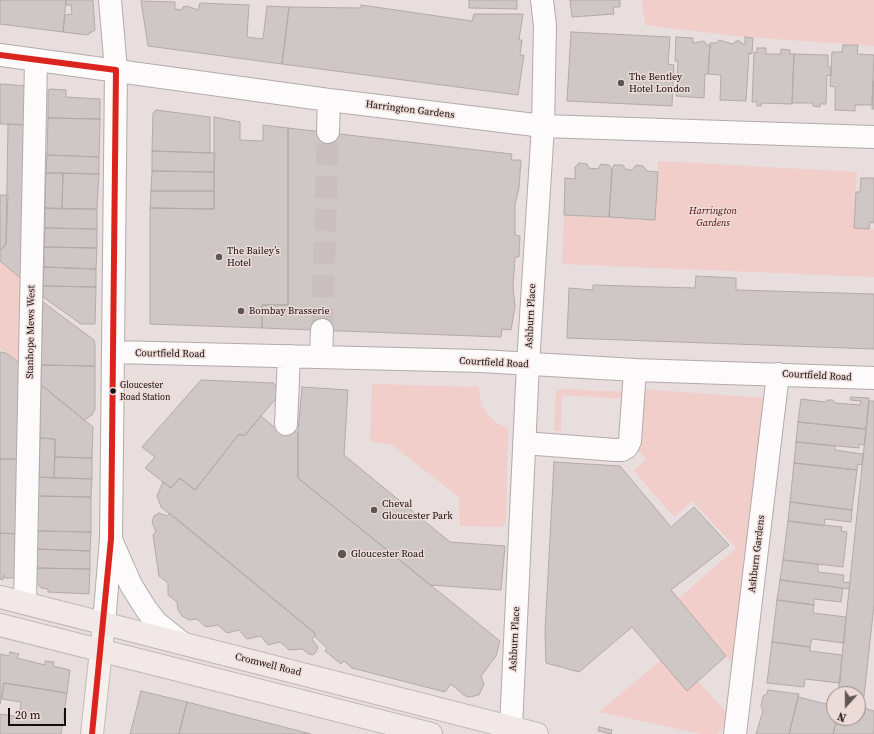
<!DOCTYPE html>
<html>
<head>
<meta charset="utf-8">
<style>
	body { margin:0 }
	#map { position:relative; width:874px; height:734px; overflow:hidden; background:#e8dedd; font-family:"Source Serif 4",serif }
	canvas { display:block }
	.north { position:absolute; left:826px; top:686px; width:40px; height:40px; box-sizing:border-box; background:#eddbd8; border:1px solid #968986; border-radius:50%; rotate:201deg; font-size:11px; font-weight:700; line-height:16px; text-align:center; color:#130d0c }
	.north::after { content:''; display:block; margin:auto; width:14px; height:18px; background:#5e5655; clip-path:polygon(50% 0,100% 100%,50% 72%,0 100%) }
	.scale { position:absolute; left:8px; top:708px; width:58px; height:18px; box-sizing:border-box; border:2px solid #130d0c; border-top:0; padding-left:5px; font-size:12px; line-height:14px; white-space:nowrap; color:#130d0c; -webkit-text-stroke:3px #eddbd8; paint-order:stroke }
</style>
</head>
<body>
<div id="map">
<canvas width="874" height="734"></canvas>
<div class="north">N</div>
<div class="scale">20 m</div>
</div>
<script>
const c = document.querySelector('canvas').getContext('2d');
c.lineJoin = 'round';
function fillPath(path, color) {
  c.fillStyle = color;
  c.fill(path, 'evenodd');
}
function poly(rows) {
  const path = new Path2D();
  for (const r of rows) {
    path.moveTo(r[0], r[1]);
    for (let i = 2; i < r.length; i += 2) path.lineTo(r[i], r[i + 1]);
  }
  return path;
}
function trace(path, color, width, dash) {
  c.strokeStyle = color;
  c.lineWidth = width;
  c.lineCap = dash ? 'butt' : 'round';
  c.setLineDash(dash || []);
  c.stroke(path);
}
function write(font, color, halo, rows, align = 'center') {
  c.font = font + ' "Source Serif 4",serif';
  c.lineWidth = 3;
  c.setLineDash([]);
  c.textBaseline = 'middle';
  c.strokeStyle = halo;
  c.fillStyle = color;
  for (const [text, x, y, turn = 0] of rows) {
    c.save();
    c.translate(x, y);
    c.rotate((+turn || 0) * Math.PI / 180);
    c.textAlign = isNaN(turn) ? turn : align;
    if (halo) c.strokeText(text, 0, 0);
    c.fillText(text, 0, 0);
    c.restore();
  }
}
fillPath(poly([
	[642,0,874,0,874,46,745,37,645,25],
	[658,161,857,172,854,228,874,229,874,277,562,264,564,215,655,220],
	[0,261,24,281,22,365,0,348],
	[372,384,478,387,482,406,489,416,497,423,508,428,506,521,502,527,460,526,459,497,392,445,370,441],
	[560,389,628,392,628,399,562,395,561,431,554,431,556,392],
	[641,389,766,398,733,664,678,599,736,548,692,501,674,517,634,471,646,459,638,450],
	[661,660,698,681,726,712,724,727,717,734,701,734,599,712]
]), '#f1ceca');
const building = poly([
	[0,0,66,0,63,32,0,24,0,0],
	[66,0,93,0,95,30,87,35,63,32,65,15,72,14,71,5,66,5,66,0],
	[469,0,517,0,517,9,469,8,469,0],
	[570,0,620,0,620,7,613,7,614,14,572,17,570,0],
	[141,1,175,2,175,9,182,10,183,7,187,6,198,10,200,3,249,5,247,37,263,39,267,6,289,7,282,64,148,46,141,1],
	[361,5,472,21,474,14,523,14,519,40,522,40,520,55,524,55,518,95,282,64,289,7,361,8,361,5],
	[571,32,670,37,668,64,674,65,672,106,567,101,571,32],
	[676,37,693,38,693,43,704,41,707,45,710,45,708,74,705,74,704,98,676,96,678,61,675,61,676,37],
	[745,37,753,38,752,54,749,53,746,101,720,100,721,75,708,74,710,43,716,43,719,40,733,44,736,41,740,41,742,44,745,44,745,37],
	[843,45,858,45,857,54,874,55,872,105,855,105,855,111,835,110,835,87,830,86,832,52,842,52,843,45],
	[757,48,766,48,766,54,781,54,781,49,790,50,790,54,794,54,792,104,762,103,761,106,757,106,757,102,752,102,754,52,757,53,757,48],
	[794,54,828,55,828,67,831,67,831,76,827,75,826,104,820,104,820,107,813,106,813,103,792,103,794,54],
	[873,81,874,81,874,109,872,109,873,81],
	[0,84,29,86,28,125,0,124,0,84],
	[51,89,66,90,66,97,100,99,100,119,48,118,48,90,51,89],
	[156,110,210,117,210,153,152,151,153,113,156,110],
	[214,117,240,122,240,140,263,141,263,125,288,128,288,305,262,305,262,328,150,324,150,208,214,209,214,117],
	[48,118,100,119,99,157,47,155,48,118],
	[8,124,28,125,24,281,0,261,0,251,6,244,8,124],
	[288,128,512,154,511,160,521,160,519,188,515,205,515,235,520,236,519,257,515,257,513,287,515,307,511,330,502,329,501,337,262,328,262,305,288,305,288,128],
	[152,151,215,153,214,172,152,171,152,151],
	[47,155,99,157,99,174,46,173,47,155],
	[579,163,587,164,589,168,598,169,601,164,609,165,612,169,609,217,564,215,565,178,575,179,575,167,579,163],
	[614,165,623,165,625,169,632,170,636,165,643,166,647,171,658,172,655,220,609,217,612,169,614,165],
	[152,171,214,172,214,191,151,191,152,171],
	[46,173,63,173,62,209,45,208,46,173],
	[63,173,99,174,97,209,62,209,63,173],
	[861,178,874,178,874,223,870,222,869,229,854,228,856,192,860,192,861,178],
	[151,191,214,191,214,209,150,208,151,191],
	[0,195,8,195,6,244,0,251,0,195],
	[45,208,97,209,97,229,45,228,45,208],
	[45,228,97,229,97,248,44,247,45,228],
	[44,247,97,248,96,269,44,267,44,247],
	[44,267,96,269,96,287,43,286,44,267],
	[696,276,736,278,736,290,874,294,874,349,567,338,569,288,593,290,593,285,695,288,696,276],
	[43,286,96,287,95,324,81,324,43,297,43,286],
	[43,302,94,340,95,346,95,366,41,365,43,302],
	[0,352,6,353,22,365,20,459,0,459,0,352],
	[41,365,95,366,95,409,92,415,84,420,41,385,41,365],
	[201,380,273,383,279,388,279,395,244,436,239,434,195,490,180,478,171,488,145,468,155,457,142,447,201,380],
	[41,385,93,427,92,458,55,457,55,439,40,438,41,385],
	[302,387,348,390,344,455,450,542,505,546,501,590,430,585,298,478,298,432,302,387],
	[851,397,869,398,866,429,798,422,801,399,825,402,827,400,833,400,835,403,860,405,861,401,850,400,851,397],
	[869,401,874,401,874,605,863,705,858,705,858,694,838,694,869,401],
	[261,416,279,431,298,432,298,478,500,641,496,656,481,676,484,684,479,695,469,697,465,696,451,684,445,692,352,668,344,661,341,664,325,651,327,648,314,636,316,634,161,507,157,496,163,482,171,488,180,478,195,490,239,434,244,436,261,416],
	[798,422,866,429,864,445,859,444,859,448,796,442,798,422],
	[40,438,55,439,54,478,39,477,40,438],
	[796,442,835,446,835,450,863,454,862,465,858,464,857,470,794,463,796,442],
	[55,457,92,458,92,479,54,478,55,457],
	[0,459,20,459,18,534,0,533,0,459],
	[554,462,620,466,671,527,694,507,729,545,671,590,726,656,687,691,632,627,579,672,546,663,545,632,554,462],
	[794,463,857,470,852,510,790,502,794,463],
	[39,477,92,479,91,497,38,496,39,477],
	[38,496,91,497,91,532,37,531,38,496],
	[790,502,852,510,851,522,825,519,824,526,788,521,790,502],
	[159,513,167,516,170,513,316,634,312,639,318,647,316,652,313,655,309,654,302,649,289,650,280,642,268,645,261,636,247,639,239,630,227,633,218,625,206,627,197,619,189,620,182,616,178,610,177,602,168,595,168,583,159,576,153,535,156,532,152,522,154,516,159,513],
	[788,521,842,527,841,531,847,532,843,567,783,560,788,521],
	[37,531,91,532,90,551,37,549,37,531],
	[0,533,18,534,17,578,5,578,4,575,3,580,0,579,0,533],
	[37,549,90,551,90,569,36,568,37,549],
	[783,560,818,564,818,572,844,575,843,582,850,583,849,589,780,580,783,560],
	[36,568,90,569,89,594,48,592,48,589,41,588,36,582,36,568],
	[780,580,843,588,841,602,814,599,814,605,777,600,780,580],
	[777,600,814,605,813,613,846,617,844,643,812,639,810,647,772,642,777,600],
	[772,642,810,647,810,651,842,655,840,683,805,679,804,687,767,683,772,642],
	[10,652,19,654,17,658,45,665,45,661,54,662,53,666,70,670,67,693,4,683,0,704,0,654,9,656,10,652],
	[4,683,67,693,61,734,0,734,0,714,19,717,21,702,2,699,4,683],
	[768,690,799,694,789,734,756,734,763,711,761,706,763,696,767,694,768,690],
	[141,691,187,702,179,734,130,734,141,691],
	[798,697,834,706,834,718,837,718,833,734,789,734,798,697],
	[187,702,311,734,179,734,187,702],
	[860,707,874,711,874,734,833,734,837,718,858,718,860,707],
	[599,727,612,730,611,734,598,731,599,727]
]);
fillPath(building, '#cec7c6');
trace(building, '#b2aaa9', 1);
trace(poly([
	[322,330,328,132]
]), '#c8bfbe', 22, [22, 11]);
const minor = poly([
	[0,55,329,100,543,126,874,137],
	[328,132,329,100],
	[113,352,481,361,635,370,874,378],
	[321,357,322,330],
	[286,424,289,356],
	[524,443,615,450,622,450,627,447,630,441,635,370],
	[112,542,131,585,146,609,156,622,182,643],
	[25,603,36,60],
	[104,623,111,539,116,70,110,0],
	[511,727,528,364,543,126,545,26,542,0],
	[735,734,778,374]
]);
const major = poly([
	[92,734,104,623]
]);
const highway = poly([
	[0,597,537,734],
	[0,625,431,734]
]);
trace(minor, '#b3abaa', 24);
trace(major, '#bfbab9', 24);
trace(highway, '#bfbab9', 24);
trace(minor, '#fcfafa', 22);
trace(major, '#f5efee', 22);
trace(highway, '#f1e8e7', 22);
trace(poly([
	[0,55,116,70],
	[92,734,111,539,116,70]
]), '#dc241f', 6);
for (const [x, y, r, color] of [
	[621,83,4,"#5e5655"],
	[219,257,4,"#5e5655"],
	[241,311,4,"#5e5655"],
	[113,391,3.5,"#130d0c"],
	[374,510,4,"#5e5655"],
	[342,554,5,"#5e5655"]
]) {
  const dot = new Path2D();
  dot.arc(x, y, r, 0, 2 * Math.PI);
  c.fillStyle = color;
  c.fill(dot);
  trace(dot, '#eddbd8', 1.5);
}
write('9px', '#130d0c', '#eddbd8', [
	["Gloucester",120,386],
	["Road Station",120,398]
], 'left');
write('10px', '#130d0c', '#eddbd8', [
	["The Bentley",629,77],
	["Hotel London",629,89],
	["The Bailey’s",227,251],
	["Hotel",227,263],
	["Bombay Brasserie",249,311],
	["Cheval",382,504],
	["Gloucester Park",382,516],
	["Gloucester Road",351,554]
], 'left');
write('10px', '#130d0c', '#eddbd8', [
	["Harrington Gardens",410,110,7],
	["Ashburn Place",531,316,-87],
	["Stanhope Mews West",31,332,-89],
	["Courtfield Road",170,354,1],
	["Courtfield Road",494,363,3],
	["Courtfield Road",817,376,3],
	["Ashburn Gardens",757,554,-83],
	["Ashburn Place",515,639,-87],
	["Cromwell Road",268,665,14]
]);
write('italic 10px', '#530909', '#eddbd8', [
	["Harrington",713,211],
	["Gardens",713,223]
]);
</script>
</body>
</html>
